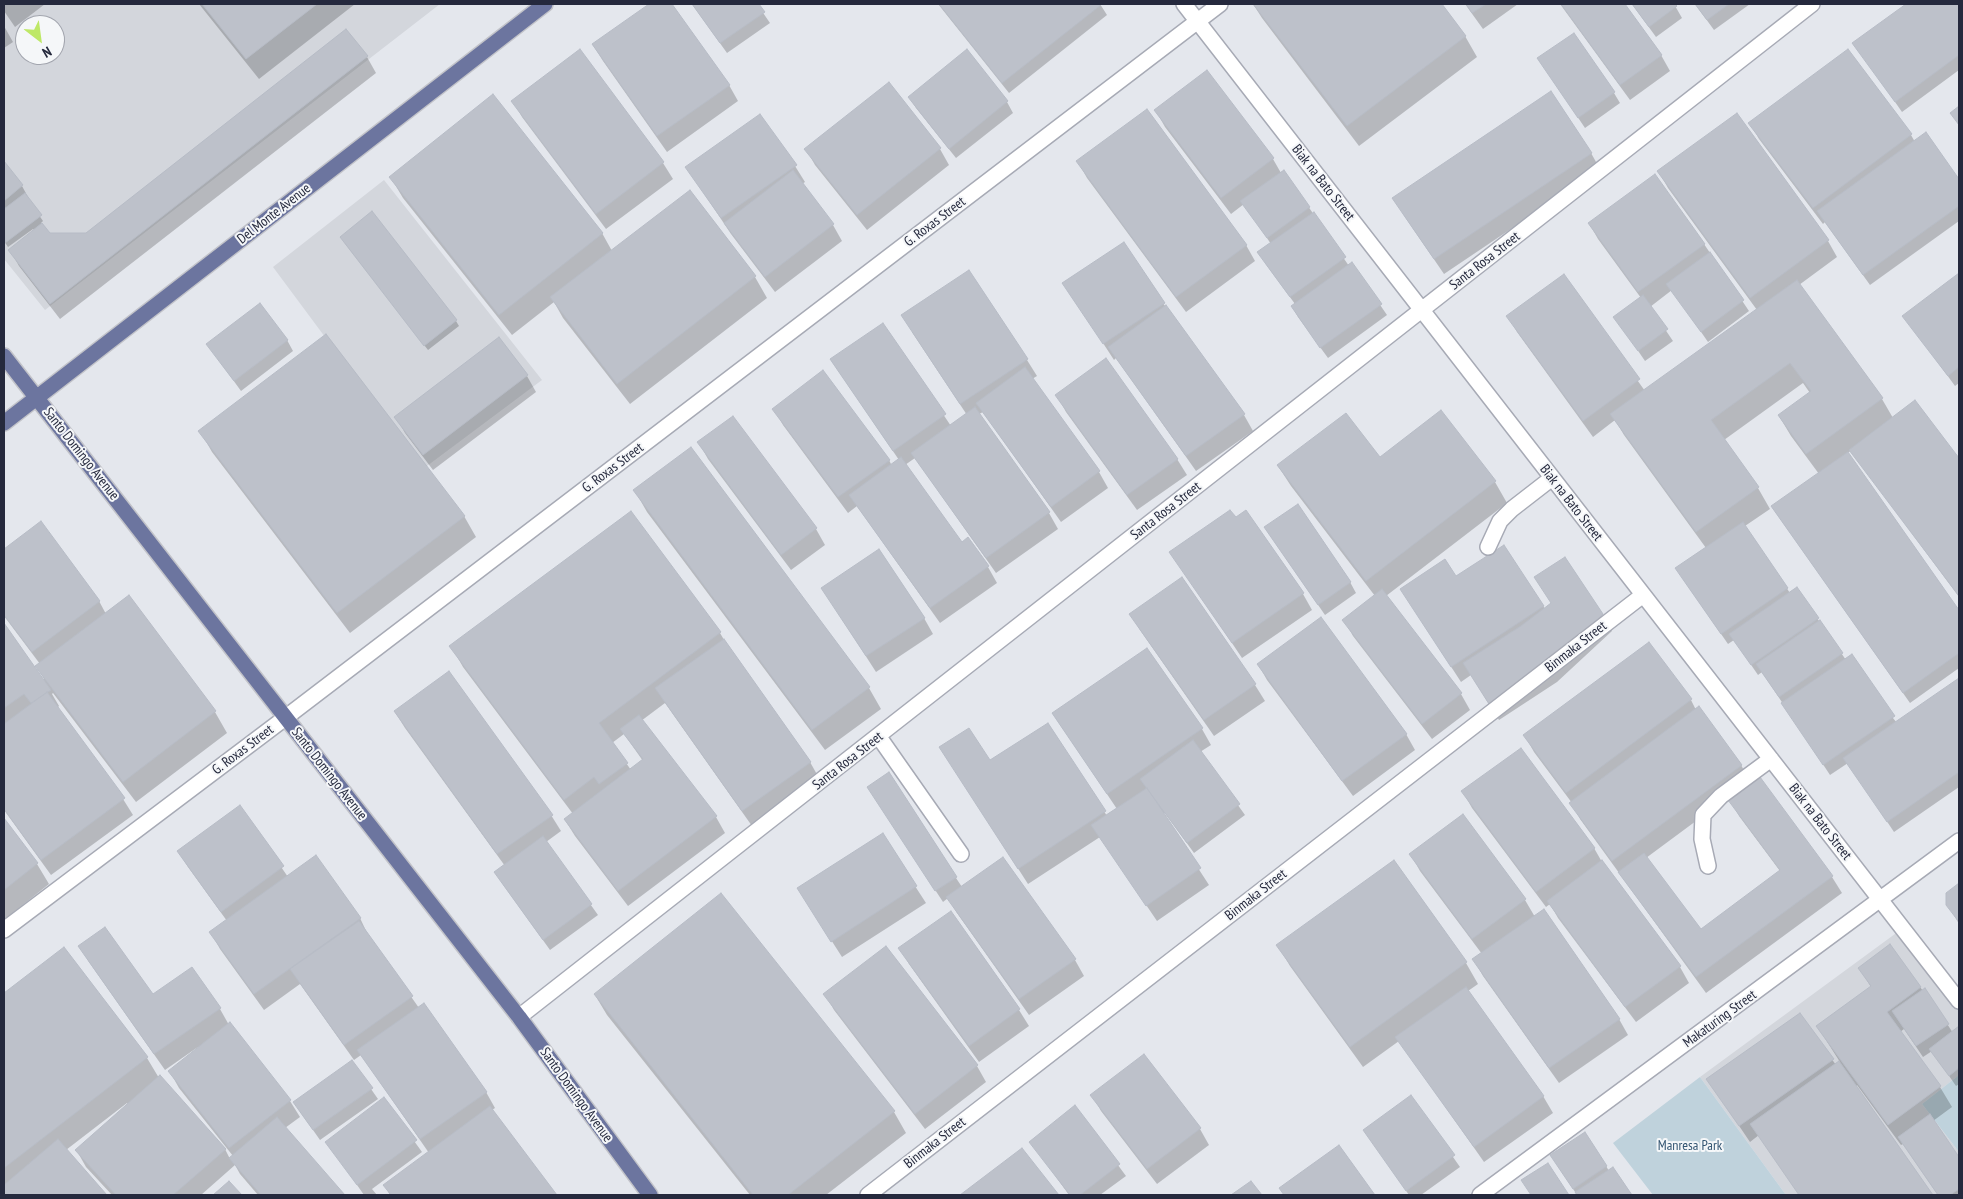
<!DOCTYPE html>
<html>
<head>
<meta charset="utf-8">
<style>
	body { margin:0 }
	#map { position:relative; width:1963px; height:1199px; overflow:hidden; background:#e4e7ed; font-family:"PT Sans Narrow",sans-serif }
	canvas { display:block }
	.frame { position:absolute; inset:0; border:5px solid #25293d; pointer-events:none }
	.north { position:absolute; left:15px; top:15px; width:50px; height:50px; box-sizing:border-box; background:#f5f7f9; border:1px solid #a2a5ae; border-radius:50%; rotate:150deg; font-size:14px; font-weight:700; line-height:20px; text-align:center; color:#25293d }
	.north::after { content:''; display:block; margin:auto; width:18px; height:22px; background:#bee867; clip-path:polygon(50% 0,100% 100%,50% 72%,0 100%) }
</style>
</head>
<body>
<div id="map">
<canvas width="1963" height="1199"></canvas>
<div class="frame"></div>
<div class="north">N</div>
</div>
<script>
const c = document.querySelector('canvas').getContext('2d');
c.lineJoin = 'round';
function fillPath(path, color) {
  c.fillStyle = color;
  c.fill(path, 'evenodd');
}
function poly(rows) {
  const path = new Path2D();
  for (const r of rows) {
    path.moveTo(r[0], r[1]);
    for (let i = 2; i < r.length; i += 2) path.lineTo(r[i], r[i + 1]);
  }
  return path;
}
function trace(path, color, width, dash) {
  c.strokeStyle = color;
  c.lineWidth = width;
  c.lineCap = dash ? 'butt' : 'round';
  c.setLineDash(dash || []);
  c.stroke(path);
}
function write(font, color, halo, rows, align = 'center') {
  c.font = font + ' "PT Sans Narrow",sans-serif';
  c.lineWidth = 4;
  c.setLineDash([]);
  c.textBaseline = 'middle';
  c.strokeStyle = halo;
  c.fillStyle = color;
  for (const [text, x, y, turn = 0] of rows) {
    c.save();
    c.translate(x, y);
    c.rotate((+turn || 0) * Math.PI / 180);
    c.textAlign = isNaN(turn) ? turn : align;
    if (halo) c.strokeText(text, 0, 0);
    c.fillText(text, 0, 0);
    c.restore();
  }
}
fillPath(poly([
	[4,4,440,4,45,310,4,259],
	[25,25,55,25,55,55,25,55],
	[384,180,542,380,423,469,273,267],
	[1899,931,1959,1005,1959,1075,1922,1104,1959,1152,1959,1195,1786,1195,1700,1077]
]), '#d3d6dc');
fillPath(poly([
	[1959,1075,1959,1152,1922,1104],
	[1700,1077,1786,1195,1653,1195,1613,1143]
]), '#bfd2dc');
fillPath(poly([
	[4,4,45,4,15,27,4,11],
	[199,4,355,4,259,79],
	[651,4,671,4,729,85,738,101,667,152,603,61,593,45],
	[692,4,757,4,770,23,727,53],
	[938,4,1100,4,1107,15,1009,93],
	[1253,4,1440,4,1465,36,1477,57,1359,146,1262,18],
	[1465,4,1518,4,1483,29],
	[1560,4,1623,4,1661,55,1670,71,1630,100],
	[1632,4,1674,4,1682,18,1656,37],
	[1695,4,1750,4,1714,30],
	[1908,4,1959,4,1959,70,1902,112,1854,43],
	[4,26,13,42,4,48],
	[579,51,663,163,673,179,606,229,522,117,513,101],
	[967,51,1007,102,1013,113,956,158,916,108,909,97],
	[367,57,376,73,60,319,19,266,10,250,35,230,33,229,8,247,4,241,4,163,22,186,28,197,27,198,43,221,41,223,49,234,86,234],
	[1538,58,1614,93,1620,103,1585,128],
	[1206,72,1273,159,1281,173,1284,171,1349,266,1352,264,1387,315,1328,358,1298,317,1292,306,1295,304,1265,263,1271,244,1244,204,1231,214,1165,127,1156,111],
	[888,84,940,149,949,165,867,230,815,165,806,149],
	[1737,115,1828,241,1837,257,1799,285,1882,399,1893,418,1915,402,1959,460,1959,597,1851,451,1847,453,1959,612,1959,668,1910,703,1772,507,1819,474,1791,436,1779,416,1810,393,1803,383,1724,440,1758,488,1770,509,1745,526,1790,593,1797,589,1846,660,1897,723,1959,680,1959,787,1894,832,1848,763,1830,775,1762,672,1758,675,1734,640,1728,644,1683,579,1706,548,1624,435,1615,420,1593,437,1517,332,1508,316,1563,276,1645,391,1757,310,1668,188,1659,172],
	[1750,123,1911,135,1915,142,1925,134,1959,181,1959,221,1870,285,1825,222,1823,224,1759,139],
	[1591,153,1600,169,1444,274,1403,214],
	[1078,162,1246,245,1255,261,1186,312,1087,178],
	[795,166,805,182,802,184,833,225,842,241,775,292,731,234,687,168],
	[391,178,602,233,612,251,690,192,755,277,767,298,630,404,563,318,554,302,512,335,403,198],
	[1589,223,1704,244,1749,311,1708,342,1672,290,1650,307,1673,341,1645,361,1615,317,1641,298,1598,239],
	[344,242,456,321,459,326,428,350],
	[1123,243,1165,306,1244,415,1253,431,1196,471,1116,358,1114,360,1064,283],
	[969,272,1027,360,1037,376,1032,379,1099,472,1108,488,1061,522,983,412,979,414,1049,513,1058,529,996,573,915,458,905,465,961,543,988,567,997,583,940,623,857,506,848,513,783,425,774,409,889,460,892,466,899,460,831,360,883,325,951,426,967,415,912,332],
	[1959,274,1959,383,1955,386,1904,316],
	[326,335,464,516,476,537,350,633,212,452,200,431],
	[287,340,293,351,241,391,207,344],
	[527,376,536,392,433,470,405,433,396,417],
	[1057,395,1177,459,1187,475,1137,510,1066,412],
	[1441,412,1495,482,1507,503,1386,596,1461,694,1470,710,1432,739,1353,636,1344,620,1375,596,1291,486,1278,466,1380,459],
	[699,443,816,529,825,545,791,570,708,459],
	[690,449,869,688,881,709,825,750,647,512,635,491],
	[631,513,720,633,730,650,810,762,819,778,752,826,665,703,641,721,716,817,725,833,628,906,575,836,565,820,573,814,463,667,451,646],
	[624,734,643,761,631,770,612,743],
	[41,523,99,601,106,614,128,597,215,712,227,733,136,802,53,693,52,694,59,706,57,708,123,799,133,815,51,875,4,810,4,625,42,680,44,679,37,666,40,664,4,616,4,551],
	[1265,528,1350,582,1356,593,1325,615],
	[1504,546,1545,609,1552,604,1564,559,1612,631,1557,682,1499,720,1471,675,1461,682,1411,605],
	[1171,552,1303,594,1312,610,1242,658],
	[1181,579,1255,685,1265,701,1214,736,1140,630,1131,614],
	[822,588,924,618,933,634,876,672],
	[1147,650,1202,729,1211,745,1200,752,1245,815,1194,853,1165,813,1163,814,1209,885,1157,921,1100,837,1028,884,940,747,990,762,1048,724,1107,816,1117,809,1053,714],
	[1258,664,1406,734,1415,750,1353,796,1267,680],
	[1691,700,1696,710,1741,765,1750,781,1646,858,1700,931,1780,871,1739,816,1730,800,1760,778,1832,877,1842,893,1706,993,1580,819,1572,803,1534,752,1525,736],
	[395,712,551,815,561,831,546,842,598,915,550,950,502,883,505,866,405,728],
	[1463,792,1594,848,1602,862,1680,967,1689,983,1636,1022,1558,918,1550,904,1546,907,1472,808],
	[875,798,956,878,962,887,1075,960,1084,976,1029,1015,957,913,948,898,943,902],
	[240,807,288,877,360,918,368,935,419,1008,486,1092,495,1108,492,1110,556,1195,390,1195,385,1186,429,1153,361,1055,354,1060,300,984,264,1010,220,949,211,933,227,921,188,867,178,851],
	[4,820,37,864,49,884,4,920],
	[882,835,926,903,842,957,808,904],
	[1411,855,1525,900,1535,917,1619,1019,1628,1035,1559,1083,1483,976,1474,960,1482,954,1420,871],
	[1394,862,1466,963,1478,984,1468,991,1543,1096,1553,1113,1484,1162,1399,1041,1363,1067,1290,966,1278,946],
	[1959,884,1959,924,1948,905,1948,894],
	[950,913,1019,1010,1029,1026,979,1062,909,964,900,948],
	[80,946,153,996,220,1009,229,1025,290,1101,300,1117,285,1128,343,1195,258,1195,240,1174,235,1165,201,1195,112,1195,86,1167,77,1151,128,1105,127,1103,66,1150,106,1195,4,1195,4,994,63,949,147,1058,159,1078,225,1149,230,1159,233,1156,179,1088,170,1072,199,1048,198,1047,165,1070,89,962],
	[1860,969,1920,987,1923,991,1925,990,1953,1033,1959,1028,1959,1084,1956,1086,1932,1051,1923,1057,1904,1029,1900,1032,1940,1087,1952,1107,1933,1121,1959,1159,1959,1195,1938,1195,1903,1144,1901,1145,1857,1085,1856,1087,1931,1195,1800,1195,1759,1135,1750,1142,1708,1080,1800,1015,1836,1065,1840,1062,1817,1026,1871,987],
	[825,994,977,1066,986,1082,925,1129,834,1010],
	[595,995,894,1112,906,1133,826,1195,750,1195,607,1015],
	[371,1089,378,1099,320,1140,301,1113],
	[1092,1095,1200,1129,1209,1145,1157,1184,1101,1111],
	[1411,1097,1460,1167,1421,1195,1409,1195,1364,1130],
	[384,1099,422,1152,372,1189,377,1195,364,1195,327,1142],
	[1075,1107,1126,1176,1100,1195,1069,1195,1031,1142],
	[1338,1147,1373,1195,1284,1195,1280,1188],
	[1022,1149,1057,1195,962,1195],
	[1558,1166,1606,1166,1609,1171,1612,1169,1630,1195,1577,1195]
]), '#0003');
const building = poly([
	[202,4,317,4,246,59,202,4],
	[649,4,672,4,730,85,657,136,592,44,649,4],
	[692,4,759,4,765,12,720,43,692,4],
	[939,4,1102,4,1002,83,939,4],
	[1253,4,1442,4,1466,36,1347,126,1253,4],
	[1466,4,1486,4,1472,13,1466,4],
	[1561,4,1625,4,1662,55,1620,85,1561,4],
	[1632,4,1675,4,1677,6,1649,27,1632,4],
	[1695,4,1729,4,1707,20,1695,4],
	[1906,4,1959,4,1959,55,1895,102,1852,43,1906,4],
	[346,29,368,56,50,304,8,250,42,223,50,233,86,233,346,29],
	[1574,33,1615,92,1578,118,1537,58,1574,33],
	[580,49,664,162,596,214,511,101,580,49],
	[967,49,1008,101,949,149,908,97,967,49],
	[1848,49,1912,134,1813,208,1748,123,1848,49],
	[1207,70,1274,158,1221,198,1154,110,1207,70],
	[889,82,941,148,857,215,804,149,889,82],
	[1551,91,1592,153,1434,259,1392,198,1551,91],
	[493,94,603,233,499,315,389,177,493,94],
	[1959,106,1959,125,1950,113,1959,106],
	[1147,109,1247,245,1176,297,1076,161,1147,109],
	[1737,113,1829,240,1750,298,1657,171,1737,113],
	[760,114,797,165,721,218,685,167,760,114],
	[1926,132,1959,179,1959,206,1863,275,1817,211,1926,132],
	[4,161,23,185,4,201,4,161],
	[793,170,834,224,765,277,724,223,793,170],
	[1284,170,1310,207,1267,238,1240,201,1284,170],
	[1655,174,1705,244,1638,292,1588,223,1655,174],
	[690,190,756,276,617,384,550,297,690,190],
	[25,193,42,215,5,243,4,209,25,193],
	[372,211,457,320,424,346,340,237,372,211],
	[1314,212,1346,257,1290,297,1257,252,1314,212],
	[1124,242,1165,303,1103,344,1062,283,1124,242],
	[1710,252,1744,300,1701,332,1666,284,1710,252],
	[1352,262,1382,304,1320,348,1291,306,1352,262],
	[969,270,1028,359,960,404,901,315,969,270],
	[1959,273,1959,367,1948,376,1902,316,1959,273],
	[1564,274,1640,379,1583,421,1506,316,1564,274],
	[1797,280,1883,398,1806,454,1778,415,1811,391,1790,363,1711,420,1759,487,1696,532,1610,414,1797,280],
	[1643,295,1668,329,1638,351,1613,317,1643,295],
	[260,303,288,340,234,381,206,344,260,303],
	[1166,305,1245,414,1186,456,1108,347,1166,305],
	[883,323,946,414,893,451,830,359,883,323],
	[326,334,465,516,337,613,198,431,326,334],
	[499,337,528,375,423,455,394,417,499,337],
	[1106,358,1178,459,1127,495,1055,395,1106,358],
	[1025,367,1100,471,1051,507,976,403,1025,367],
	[823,370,890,460,838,497,772,409,823,370],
	[1915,400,1959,458,1959,596,1849,450,1915,400],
	[975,407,1050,512,986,558,911,453,975,407],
	[1441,410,1496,481,1366,581,1277,465,1346,413,1380,457,1441,410],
	[733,416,817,528,781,555,697,442,733,416],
	[691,447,870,687,812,730,633,490,691,447],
	[1848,452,1959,610,1959,653,1903,693,1771,506,1848,452],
	[901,457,962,542,968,537,989,566,930,608,849,495,901,457],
	[1298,504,1351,582,1318,605,1264,527,1298,504],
	[1230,510,1236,517,1246,510,1304,593,1232,643,1169,552,1230,510],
	[631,511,721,632,599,723,628,763,599,784,594,777,564,800,449,646,631,511],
	[41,521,100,601,32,652,4,615,4,549,41,521],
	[1743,522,1788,588,1721,634,1675,568,1743,522],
	[1504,545,1544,606,1451,667,1400,589,1445,559,1456,576,1504,545],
	[879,549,925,618,866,656,821,588,879,549],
	[1565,557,1603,614,1548,666,1489,704,1463,663,1521,626,1551,603,1534,577,1565,557],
	[1182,577,1256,684,1204,720,1129,614,1182,577],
	[1797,587,1819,618,1751,665,1729,634,1797,587],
	[1382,589,1462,693,1422,724,1342,620,1382,589],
	[129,595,216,711,123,782,35,666,129,595],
	[1321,617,1407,734,1342,781,1257,664,1321,617],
	[1820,620,1843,653,1779,697,1756,664,1820,620],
	[4,623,51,690,31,703,24,694,4,708,4,623],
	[724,639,811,762,742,811,655,688,724,639],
	[1649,642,1692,699,1566,793,1523,735,1649,642],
	[1147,648,1203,728,1107,794,1052,713,1147,648],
	[1852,654,1895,716,1823,765,1781,703,1852,654],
	[449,671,553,815,497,854,394,711,449,671],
	[1959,678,1959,772,1887,822,1843,758,1959,678],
	[47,692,125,798,41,860,4,809,4,724,47,692],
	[1699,706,1742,765,1612,861,1569,803,1699,706],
	[639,715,717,816,618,891,564,819,643,759,620,729,639,715],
	[1048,723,1106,811,1018,869,939,747,969,728,990,760,1048,723],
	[1193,740,1240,804,1187,843,1140,779,1193,740],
	[1521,748,1595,848,1536,892,1461,791,1521,748],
	[889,772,957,877,935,891,867,787,889,772],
	[1760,777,1833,876,1696,977,1618,872,1644,853,1701,929,1780,870,1728,800,1760,777],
	[1147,788,1201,868,1146,906,1091,825,1147,788],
	[240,805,284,866,221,912,177,851,240,805],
	[1463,814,1526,899,1472,939,1409,854,1463,814],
	[4,818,38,863,4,890,4,818],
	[883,833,917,886,831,942,797,888,883,833],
	[543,836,592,904,543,940,494,872,543,836],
	[316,855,361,918,254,994,209,932,316,855],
	[1003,857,1076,959,1019,999,946,897,1003,857],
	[1394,860,1467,962,1350,1047,1276,945,1394,860],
	[1602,860,1681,966,1625,1007,1547,901,1602,860],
	[1959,883,1959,922,1946,905,1946,893,1959,883],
	[721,893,895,1111,788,1195,753,1195,594,994,721,893],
	[1544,909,1620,1019,1549,1068,1472,959,1544,909],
	[951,911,1020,1009,969,1046,898,948,951,911],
	[359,921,413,996,344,1045,290,969,359,921],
	[105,927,153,994,192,967,221,1008,154,1054,78,946,105,927],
	[1890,944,1921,987,1887,1012,1941,1086,1888,1125,1816,1026,1871,986,1858,968,1890,944],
	[886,946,978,1065,915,1114,823,994,886,946],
	[64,947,148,1057,4,1168,4,993,64,947],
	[1466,987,1544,1096,1474,1147,1395,1037,1466,987],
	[1925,988,1949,1024,1916,1046,1892,1011,1925,988],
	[424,1003,487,1092,420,1139,357,1050,424,1003],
	[1800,1013,1834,1059,1739,1126,1706,1079,1800,1013],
	[230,1022,291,1100,229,1148,168,1071,230,1022],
	[1959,1026,1959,1068,1949,1076,1929,1049,1959,1026],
	[1144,1054,1201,1128,1147,1169,1090,1095,1144,1054],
	[352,1060,373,1088,313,1130,293,1102,352,1060],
	[1839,1061,1933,1195,1799,1195,1750,1124,1839,1061],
	[160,1075,226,1149,173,1195,116,1195,75,1150,160,1075],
	[1411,1095,1455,1155,1406,1191,1363,1130,1411,1095],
	[384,1097,417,1140,357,1185,325,1142,384,1097],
	[1075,1105,1120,1164,1080,1195,1070,1195,1029,1142,1075,1105],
	[490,1106,557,1195,391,1195,383,1185,490,1106],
	[1930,1114,1959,1157,1959,1189,1950,1195,1938,1195,1898,1137,1930,1114],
	[277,1117,345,1195,261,1195,229,1158,277,1117],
	[1585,1132,1607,1166,1573,1189,1550,1155,1585,1132],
	[58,1139,107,1195,4,1195,4,1185,58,1139],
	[1339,1145,1375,1195,1284,1195,1279,1188,1339,1145],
	[1022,1148,1059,1195,960,1195,1022,1148],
	[1548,1163,1569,1195,1531,1195,1521,1180,1548,1163],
	[1613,1167,1632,1195,1577,1195,1575,1192,1613,1167],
	[229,1181,242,1195,213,1195,229,1181],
	[1251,1181,1262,1195,1231,1195,1251,1181]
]);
fillPath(building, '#bdc1ca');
trace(building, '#b7bcc6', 1);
const minor = poly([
	[1184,4,1959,1001],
	[1488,547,1500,521,1512,509,1552,478],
	[879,737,961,854],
	[1708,866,1702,839,1703,815,1721,796,1771,759],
	[4,930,285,718,1220,4],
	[519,1017,1812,4],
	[868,1195,1643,595],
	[1480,1195,1959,841]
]);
const major = poly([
	[4,356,519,1017,650,1195],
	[4,423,545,4]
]);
trace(minor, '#a7aab5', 18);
trace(major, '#c2c3c9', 18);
trace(minor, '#fff', 15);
trace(major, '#6c759f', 15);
write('14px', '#25293d', '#f5f7f9', [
	["Biak na Bato Street",1323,183,52],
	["Del Monte Avenue",274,214,-38],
	["G. Roxas Street",935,222,-37],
	["Santa Rosa Street",1485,261,-38],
	["Santo Domingo Avenue",81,454,52],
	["G. Roxas Street",613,468,-37],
	["Biak na Bato Street",1571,503,52],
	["Santa Rosa Street",1166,511,-38],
	["Binmaka Street",1576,647,-38],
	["G. Roxas Street",243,750,-37],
	["Santa Rosa Street",848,761,-38],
	["Santo Domingo Avenue",329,774,52],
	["Biak na Bato Street",1820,822,52],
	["Binmaka Street",1256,895,-38],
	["Makaturing Street",1720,1019,-36],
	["Santo Domingo Avenue",576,1095,54],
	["Binmaka Street",935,1143,-38]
]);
write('14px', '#325471', '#f5f7f9', [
	["Manresa Park",1690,1146]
]);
</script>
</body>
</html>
